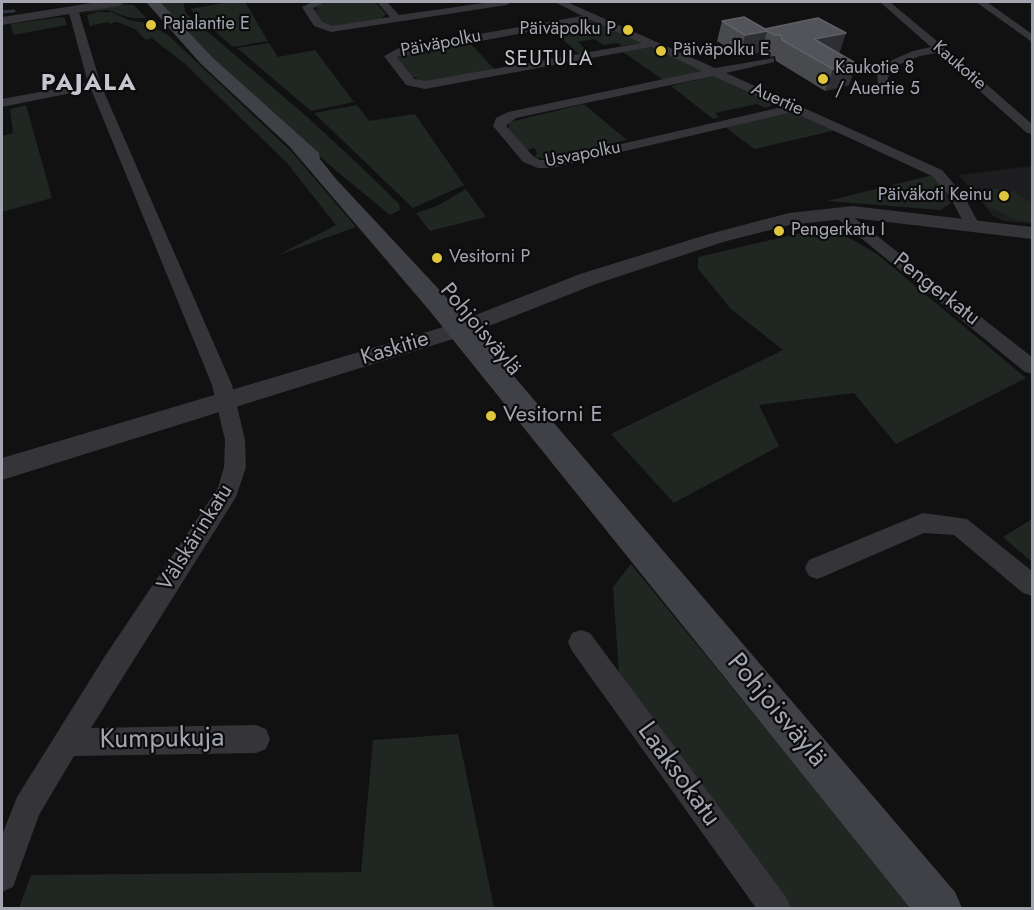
<!DOCTYPE html>
<html>
<head>
<meta charset="utf-8">
<style>
	body { margin:0 }
	#map { position:relative; width:1034px; height:910px; overflow:hidden; background:#111112; font-family:Jost,sans-serif }
	canvas { display:block }
	.frame { position:absolute; inset:0; border:3px solid #a3a5b1; pointer-events:none }
</style>
</head>
<body>
<div id="map">
<canvas width="1034" height="910"></canvas>
<div class="frame"></div>
</div>
<script>
const c = document.querySelector('canvas').getContext('2d');
c.lineJoin = 'round';
function fillPath(path, color) {
  c.fillStyle = color;
  c.fill(path, 'evenodd');
}
function poly(rows) {
  const path = new Path2D();
  for (const r of rows) {
    path.moveTo(r[0], r[1]);
    for (let i = 2; i < r.length; i += 2) path.lineTo(r[i], r[i + 1]);
  }
  return path;
}
function trace(path, color, width, dash) {
  c.strokeStyle = color;
  c.lineWidth = width;
  c.lineCap = dash ? 'butt' : 'round';
  c.setLineDash(dash || []);
  c.stroke(path);
}
function write(font, color, halo, rows, align = 'center') {
  c.font = font + ' Jost,sans-serif';
  c.lineWidth = 4.5;
  c.setLineDash([]);
  c.textBaseline = 'middle';
  c.strokeStyle = halo;
  c.fillStyle = color;
  for (const [text, x, y, turn = 0] of rows) {
    c.save();
    c.translate(x, y);
    c.rotate((+turn || 0) * Math.PI / 180);
    c.textAlign = isNaN(turn) ? turn : align;
    if (halo) c.strokeText(text, 0, 0);
    c.fillText(text, 0, 0);
    c.restore();
  }
}
fillPath(poly([
	[1032,166,1032,224,1003,221,993,216,959,175]
]), '#1d1d1f');
fillPath(poly([
	[159,2,183,2,186,13,306,116,357,163,399,204,400,210,390,215,335,170,210,56],
	[228,2,245,2,268,41,233,47,190,9],
	[332,2,375,2,386,14,381,19,328,27,321,24,314,11,321,8,314,9,318,4],
	[120,4,134,5,146,18,131,18,107,10,83,13],
	[97,12,111,12,129,20,146,23,168,35,291,151,356,227,276,256,336,225,287,163,185,64,152,38,146,40,135,29,117,22,110,24,109,22,93,25,90,27,87,15],
	[61,17,65,18,67,25,13,35,11,24],
	[592,20,642,43,622,46,617,43,603,45,595,39,578,42,589,53,579,54,550,28],
	[469,42,496,71,430,82,413,80,418,77,410,78,398,61,398,58,402,55],
	[269,43,278,57,315,50,354,102,311,111,237,48],
	[650,47,702,69,703,72,663,80,623,52],
	[715,75,779,103,765,108,757,104,715,113,719,117,713,119,671,86],
	[584,104,627,140,546,159,535,157,537,152,534,148,527,150,508,129,510,122],
	[26,105,52,198,2,212,2,136,13,133,10,109],
	[357,105,369,121,415,114,464,185,413,208,314,113],
	[795,110,837,130,754,149,724,126],
	[933,175,941,184,951,203,941,210,827,201],
	[466,189,486,217,430,231,416,213,437,206],
	[999,189,1006,192,1014,192,1032,203,1032,222,1015,220,988,206,975,190],
	[809,231,846,236,877,254,1026,378,896,444,854,393,759,405,779,446,674,503,611,434,783,350,731,309,698,269,698,257],
	[1032,519,1032,562,1003,537],
	[631,564,912,908,784,908,620,689,613,587],
	[458,734,494,908,19,908,31,875,361,872,373,740]
]), '#202622');
trace(poly([
	[2,12,14,11]
]), '#30353d', 3);
fillPath(poly([
	[312,2,325,2,313,8,322,22,332,26,390,17,377,2,387,2,399,15,491,2,512,2,507,5,331,32,314,26,302,7,312,2],
	[555,2,567,2,715,68,774,58,774,62,726,73,942,170,964,196,979,224,976,227,966,227,950,197,932,176,793,112,552,168,538,168,523,162,493,126,496,118,508,112,702,71,651,47,425,89,406,85,384,56,399,48,582,16,555,2],
	[591,20,641,43,425,81,414,79,397,57,591,20],
	[713,76,782,107,552,160,540,160,533,156,506,126,516,118,713,76],
	[880,2,890,2,944,47,1032,124,1032,134,1027,133,937,53,920,56,898,65,889,75,886,85,878,85,877,74,890,61,913,51,931,47,880,2],
	[976,2,987,2,1032,34,1032,42,976,2],
	[73,6,78,9,101,85,232,385,245,440,246,467,236,497,91,728,256,725,266,729,270,739,266,749,256,753,74,756,39,815,13,887,2,892,2,835,17,797,105,656,218,488,224,467,225,440,212,385,91,89,2,107,2,99,88,83,68,9,73,6],
	[839,208,844,210,1032,357,1032,374,1025,372,834,216,831,213,839,208],
	[923,513,967,519,1032,571,1032,596,1023,593,954,535,924,533,825,576,817,579,809,576,805,568,809,560,923,513],
	[581,630,590,633,786,897,791,908,756,908,572,651,568,642,572,633,581,630]
]), '#343439');
fillPath(poly([
	[98,2,125,2,119,6,2,25,2,17,98,2],
	[853,206,1032,227,1032,239,853,218,790,225,723,242,596,284,466,335,2,480,2,458,450,325,580,274,709,234,789,213,853,206]
]), '#343439');
fillPath(poly([
	[146,2,160,2,213,58,319,153,320,159,336,179,447,298,955,892,962,908,910,908,429,310,289,146,201,64,146,2]
]), '#404146');
fillPath(poly([
	[722,21,765,29,846,33,839,53,849,85,825,91,776,61,775,56,769,57,762,52,740,56,717,41]
]), '#494a4e');
fillPath(poly([
	[767,31,762,52,740,56,745,35],
	[846,33,839,54,814,39],
	[857,64,849,85,825,91,833,69]
]), '#2e2f32');
const building = poly([
	[744,17,765,29,818,18,846,33,814,39,857,64,833,69,782,40,781,35,775,35,767,31,745,35,722,21,744,17]
]);
fillPath(building, '#525459');
trace(building, '#5f6067', 1.5);
for (const [x, y, r, color] of [
	[151,25,6,"#dfc63c"],
	[628,30,6,"#dfc63c"],
	[661,51,6,"#dfc63c"],
	[823,79,6,"#dfc63c"],
	[1004,196,6,"#dfc63c"],
	[779,231,6,"#dfc63c"],
	[437,258,6,"#dfc63c"],
	[491,416,6,"#dfc63c"]
]) {
  const dot = new Path2D();
  dot.arc(x, y, r, 0, 2 * Math.PI);
  c.fillStyle = color;
  c.fill(dot);
  trace(dot, '#0c0c0d', 2);
}
write('18px', '#a3a5b1', '#0c0c0d', [
	["Pajalantie E",163,25],
	["Päiväpolku P",616,30,"right"],
	["Päiväpolku E",673,51],
	["Kaukotie 8",835,69],
	["/ Auertie 5",835,90],
	["Päiväkoti Keinu",992,196,"right"],
	["Pengerkatu I",791,231],
	["Vesitorni P",449,258]
], 'left');
write('18px', '#a3a5b1', '#0c0c0d', [
	["Päiväpolku",441,44,-11],
	["Kaukotie",959,66,41],
	["Auertie",777,100,24],
	["Usvapolku",583,155,-11]
]);
c.letterSpacing = '1.5px';
write('20px', '#c4c5ce', '#0c0c0d', [
	["SEUTULA",549,60]
]);
c.letterSpacing = '0px';
write('22px', '#a3a5b1', '#0c0c0d', [
	["Pengerkatu",936,290,38],
	["Pohjoisväylä",480,330,50],
	["Kaskitie",395,349,-17],
	["Välskärinkatu",196,538,-58]
]);
write('22px', '#a3a5b1', '#0c0c0d', [
	["Vesitorni E",503,416]
], 'left');
c.letterSpacing = '1.5px';
write('bold 24px', '#c4c5ce', '#0c0c0d', [
	["PAJALA",89,84]
]);
c.letterSpacing = '0px';
write('27px', '#a3a5b1', '#0c0c0d', [
	["Pohjoisväylä",776,711,50],
	["Kumpukuja",162,740,-1],
	["Laaksokatu",678,775,54]
]);
</script>
</body>
</html>
